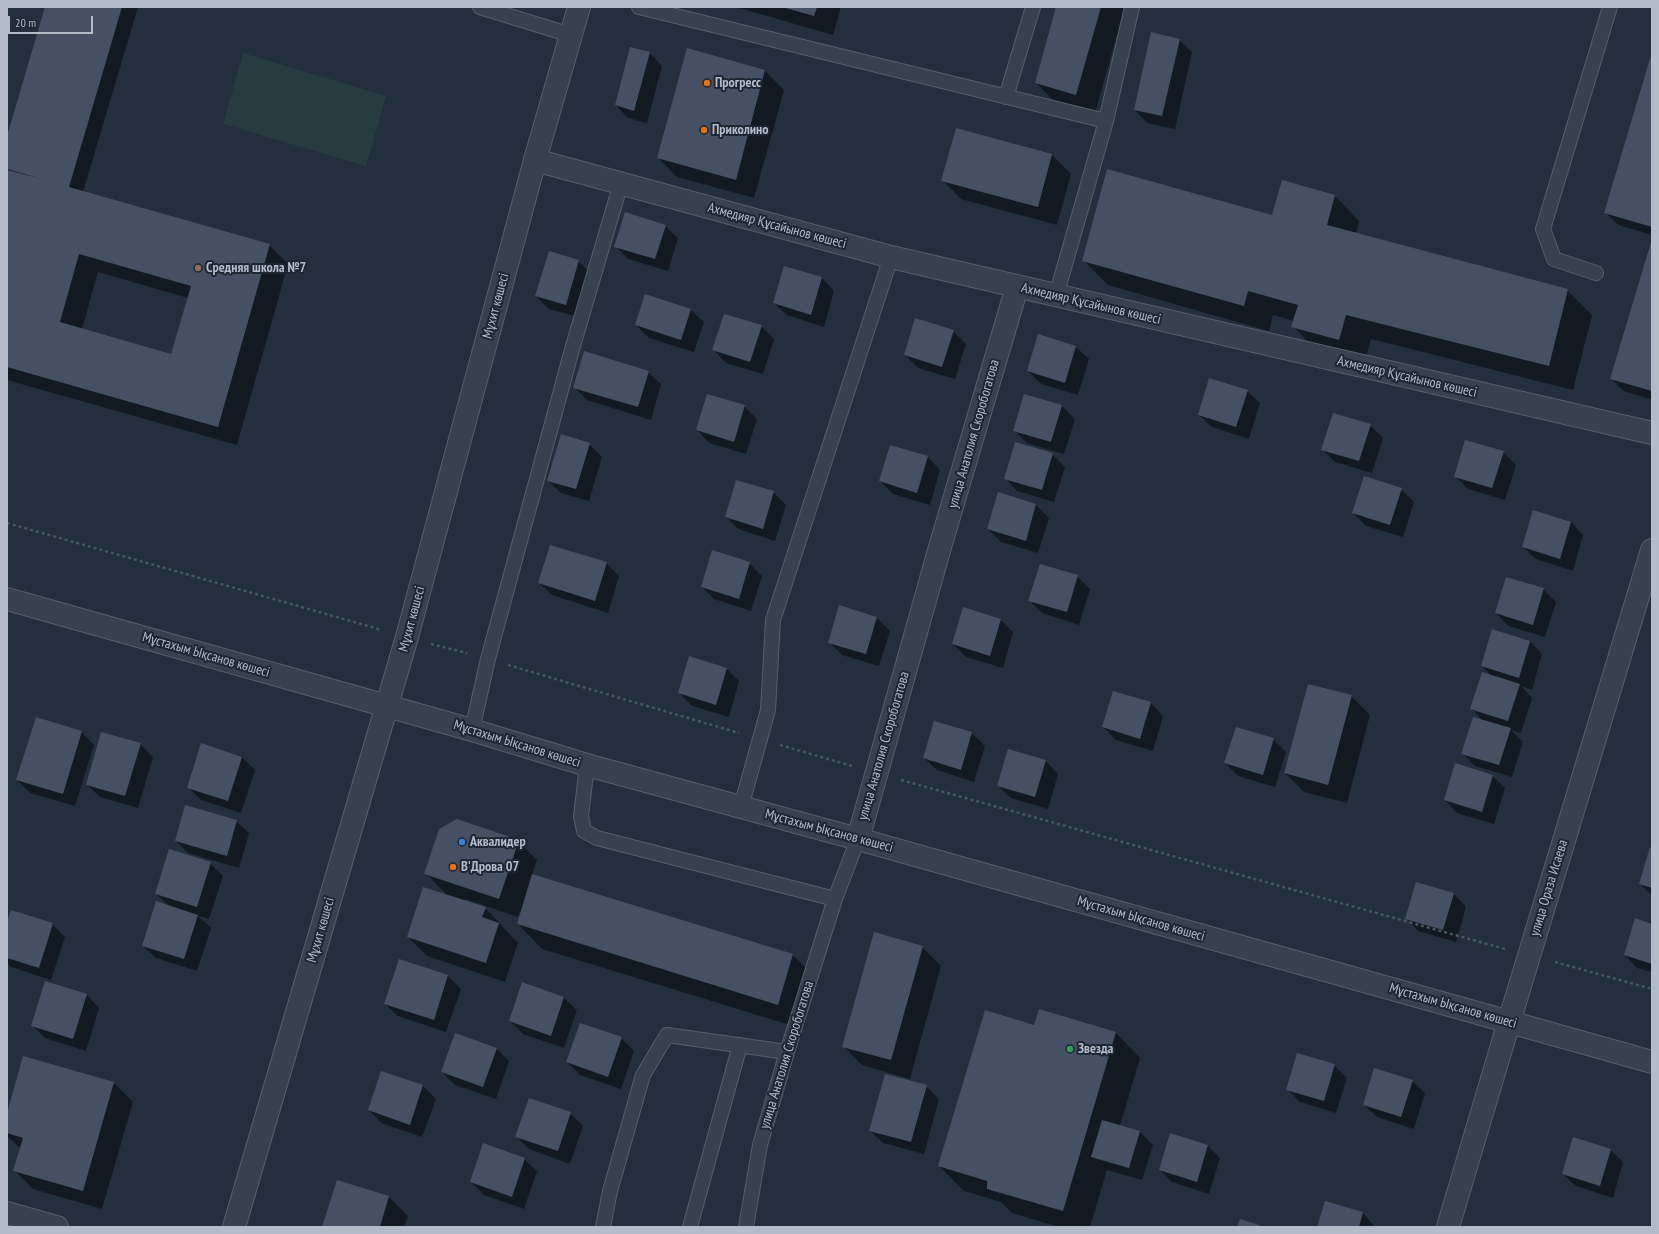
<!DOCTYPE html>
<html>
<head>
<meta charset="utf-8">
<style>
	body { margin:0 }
	#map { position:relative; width:1659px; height:1234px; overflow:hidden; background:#242f3e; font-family:"PT Sans Narrow",sans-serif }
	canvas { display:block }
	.frame { position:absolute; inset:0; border:8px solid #b4bcc9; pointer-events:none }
	.scale { position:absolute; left:8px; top:16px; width:85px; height:18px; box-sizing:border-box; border:2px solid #b4bcc9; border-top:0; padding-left:5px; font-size:12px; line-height:14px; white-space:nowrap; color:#b4bcc9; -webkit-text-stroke:3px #1d2633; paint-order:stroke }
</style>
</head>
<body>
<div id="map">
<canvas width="1659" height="1234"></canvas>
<div class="frame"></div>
<div class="scale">20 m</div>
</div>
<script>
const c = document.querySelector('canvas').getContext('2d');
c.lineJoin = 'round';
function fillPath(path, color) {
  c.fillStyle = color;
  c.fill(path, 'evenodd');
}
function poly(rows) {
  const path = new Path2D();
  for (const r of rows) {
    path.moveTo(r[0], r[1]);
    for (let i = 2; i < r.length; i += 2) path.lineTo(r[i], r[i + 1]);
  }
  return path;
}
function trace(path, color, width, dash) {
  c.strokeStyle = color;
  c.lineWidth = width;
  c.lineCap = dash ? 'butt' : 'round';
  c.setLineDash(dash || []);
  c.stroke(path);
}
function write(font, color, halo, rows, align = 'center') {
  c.font = font + ' "PT Sans Narrow",sans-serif';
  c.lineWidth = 4;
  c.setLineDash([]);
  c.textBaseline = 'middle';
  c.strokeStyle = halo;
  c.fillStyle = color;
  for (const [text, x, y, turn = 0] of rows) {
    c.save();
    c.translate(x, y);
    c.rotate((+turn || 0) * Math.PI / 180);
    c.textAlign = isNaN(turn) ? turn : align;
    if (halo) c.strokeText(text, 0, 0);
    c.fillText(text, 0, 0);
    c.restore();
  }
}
fillPath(poly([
	[243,53,386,96,366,166,223,124]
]), '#263c3f');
fillPath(poly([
	[46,7,138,7,83,192,269,245,288,264,237,445,7,380,7,139],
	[98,272,188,298,172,356,82,329],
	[736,7,841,7,833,35],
	[1057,7,1125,7,1095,113,1055,102,1036,83],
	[1179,40,1192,52,1175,129,1147,123,1135,110],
	[687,50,765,71,784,90,754,198,677,177,658,158],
	[650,53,662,66,647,123,628,118,616,105],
	[1652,54,1652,235,1618,225,1605,212],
	[956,129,1052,155,1071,174,1057,225,961,199,942,180],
	[1283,181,1335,196,1359,221,1356,234,1567,290,1592,315,1573,390,1371,339,1364,364,1317,351,1293,326,1294,321,1273,315,1269,331,1108,285,1083,260,1273,217],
	[665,226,678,238,668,271,628,259,615,246],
	[1652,241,1652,400,1624,391,1611,379],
	[578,261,591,274,578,317,549,309,536,296],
	[822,278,834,291,824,327,787,315,774,303],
	[646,295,691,310,704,322,694,352,649,338,636,325],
	[761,326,774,339,763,374,726,363,714,350],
	[953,331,966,344,955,379,918,368,905,355],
	[1039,335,1076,347,1089,359,1078,395,1041,384,1028,371],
	[648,372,661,384,651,420,587,400,574,387],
	[1247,391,1260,403,1249,439,1212,427,1199,415],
	[1025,395,1062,406,1075,419,1064,454,1027,443,1014,430],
	[744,406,757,419,746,454,709,443,697,430],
	[1370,425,1383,438,1372,473,1335,462,1322,449],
	[589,444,602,457,589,501,561,493,548,481],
	[891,446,928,457,940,470,930,505,893,494,880,481],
	[1503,452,1516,465,1505,500,1468,489,1455,476],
	[1052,454,1065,467,1054,502,1017,491,1005,478],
	[1401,489,1414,502,1403,537,1366,526,1353,513],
	[773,492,786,505,775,541,738,529,726,517],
	[999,494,1036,505,1049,518,1038,553,1001,542,988,529],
	[1571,522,1583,535,1573,571,1536,559,1523,547],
	[606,563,619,576,608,613,552,595,539,583],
	[749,563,762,576,751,611,714,599,702,587],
	[1077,576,1090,589,1079,625,1042,613,1030,601],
	[1543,589,1556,602,1545,637,1508,626,1496,613],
	[840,607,877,618,890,631,879,666,842,655,829,642],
	[1001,620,1013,632,1003,668,966,657,953,644],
	[1530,641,1542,654,1532,690,1521,686,1532,698,1521,733,1511,730,1523,742,1512,777,1475,766,1462,753,1483,721,1472,709,1493,677,1482,666],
	[727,669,739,681,729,717,692,706,679,693],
	[1114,692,1151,703,1163,716,1153,751,1116,740,1103,727],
	[1351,696,1370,715,1347,803,1304,792,1285,773],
	[36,718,82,732,94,745,75,806,30,793,17,780],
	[935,722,972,733,985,746,974,782,937,770,924,758],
	[1273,739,1286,752,1275,787,1238,776,1225,763],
	[140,744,153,757,138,808,100,797,87,785],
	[202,744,242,757,255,770,241,813,201,800,188,787],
	[1009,750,1046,761,1058,774,1048,809,1011,798,998,786],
	[1493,776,1505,788,1494,824,1457,813,1445,800],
	[236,821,249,833,239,868,188,853,176,841],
	[518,841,537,860,532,875,793,955,818,980,803,1029,542,949,518,924,521,912,520,911,518,917,465,899,465,901,485,908,518,943,505,982,427,956,408,937,447,895,425,873],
	[1652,849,1652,895,1640,884],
	[210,863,223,876,209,919,198,916,211,928,197,971,156,958,143,946,169,906,156,894],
	[1454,894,1466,907,1456,942,1418,931,1406,918],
	[52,924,65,937,51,980,11,967,7,963,7,926],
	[1652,925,1652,972,1637,968,1625,955],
	[922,947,941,966,910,1079,862,1065,843,1046],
	[400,960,448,976,461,989,446,1032,398,1016,385,1004],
	[523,984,564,998,577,1010,564,1048,523,1034,510,1021],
	[87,995,99,1008,86,1051,45,1038,32,1025],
	[1035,1026,1116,1033,1140,1058,1120,1126,1140,1132,1153,1145,1142,1180,1107,1170,1090,1227,1059,1227,1012,1213,1001,1202,964,1191,939,1166],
	[621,1038,634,1051,621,1089,580,1075,567,1062],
	[496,1048,509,1061,496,1099,455,1085,442,1072],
	[1334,1065,1347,1078,1336,1113,1300,1102,1287,1089],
	[382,1072,423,1086,436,1099,422,1137,381,1123,369,1110],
	[1412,1081,1425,1093,1414,1129,1377,1117,1364,1105],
	[114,1083,133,1102,102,1209,33,1189,14,1170,21,1149,7,1136,7,1116],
	[926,1086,939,1099,924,1154,883,1143,870,1131],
	[570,1113,583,1126,570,1164,529,1149,517,1137],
	[1207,1145,1220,1158,1209,1194,1172,1182,1160,1170],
	[1611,1150,1623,1162,1613,1198,1576,1186,1563,1174],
	[524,1159,537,1171,524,1209,484,1195,471,1182],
	[337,1182,389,1197,408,1216,404,1227,323,1227],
	[1326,1202,1363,1213,1375,1227,1318,1227]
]), '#0007');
fillPath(poly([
	[45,7,122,7,69,187,270,244,218,427,7,367,7,170,42,179,7,169,7,136],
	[79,254,191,286,171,354,60,322],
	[782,7,817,7,814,16],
	[1056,7,1101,7,1076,95,1035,83],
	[1151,32,1180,39,1162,116,1134,110],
	[630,47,650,52,634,111,615,105],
	[687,48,765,70,736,180,657,158],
	[1652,52,1652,227,1604,213],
	[956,128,1052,154,1038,207,941,181],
	[1107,169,1272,215,1282,180,1335,195,1327,225,1568,289,1549,366,1346,315,1339,340,1291,327,1298,305,1248,291,1244,306,1082,261],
	[625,212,666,225,655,259,614,247],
	[1652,239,1652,391,1610,379],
	[549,251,579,260,566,305,535,296],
	[784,266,822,277,811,315,773,303],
	[645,294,691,309,681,340,635,325],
	[724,314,762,325,750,362,712,350],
	[915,318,954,330,942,367,904,355],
	[1038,334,1076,346,1065,383,1027,371],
	[584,351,649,371,638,407,573,388],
	[1209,378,1248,390,1236,427,1198,415],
	[707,394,745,405,734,442,696,430],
	[1024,394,1062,405,1051,442,1013,431],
	[1333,413,1371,424,1359,461,1321,450],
	[561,434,590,443,576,489,547,481],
	[1465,440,1504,451,1492,488,1454,477],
	[1015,442,1053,453,1042,490,1004,479],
	[890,445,928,456,917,493,879,481],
	[1364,476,1402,488,1390,525,1352,513],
	[736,480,774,491,763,529,725,517],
	[998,492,1036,504,1026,541,987,529],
	[1533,510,1571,522,1560,559,1522,547],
	[550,545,607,562,595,601,538,583],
	[712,550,750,562,739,599,701,587],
	[1040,564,1078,575,1067,612,1028,601],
	[1506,577,1544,588,1533,625,1495,613],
	[839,605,877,617,866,654,828,643],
	[963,607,1001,619,990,656,952,644],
	[1492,629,1530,641,1519,678,1481,666],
	[689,656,727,668,716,705,678,693],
	[1482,672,1520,684,1508,721,1470,709],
	[1308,684,1352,695,1328,785,1284,773],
	[1113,691,1151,702,1140,739,1102,727],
	[36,717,82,731,63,794,16,780],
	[1473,717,1511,728,1499,765,1461,754],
	[934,721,972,732,961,770,923,758],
	[1236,727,1274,738,1263,775,1224,763],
	[101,732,141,743,125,796,86,785],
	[201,743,242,757,228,801,187,788],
	[1008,749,1046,760,1035,797,997,786],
	[1455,763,1493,775,1482,812,1444,800],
	[185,805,237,820,227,856,175,841],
	[457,819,519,840,499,899,424,874,439,829],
	[1650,847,1652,848,1652,888,1639,884],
	[169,849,211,862,197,907,155,894],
	[532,874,793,954,778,1005,517,924],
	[1416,882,1454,893,1443,930,1405,919],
	[423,887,486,907,482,917,499,923,486,963,407,937],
	[156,901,198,915,184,959,142,946],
	[11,910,53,923,39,968,7,958,7,922],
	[1635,918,1652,924,1652,964,1624,955],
	[874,932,923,946,891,1060,842,1047],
	[399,959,448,975,434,1020,384,1004],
	[45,981,87,994,73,1039,31,1026],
	[522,982,564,997,551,1036,509,1021],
	[1039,1009,1116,1032,1063,1211,987,1189,987,1181,938,1166,985,1010,1034,1025],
	[580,1023,622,1037,608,1077,566,1062],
	[455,1033,497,1048,483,1087,441,1072],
	[1297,1053,1335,1064,1324,1101,1286,1090],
	[23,1056,114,1082,83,1191,13,1171,23,1138,7,1133,7,1113],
	[1374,1068,1413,1080,1401,1117,1363,1105],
	[381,1071,423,1085,410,1125,368,1110],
	[885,1074,927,1085,911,1142,869,1131],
	[529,1098,571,1112,558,1151,515,1137],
	[1102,1120,1140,1131,1129,1168,1091,1157],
	[1170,1133,1208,1145,1197,1182,1159,1170],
	[1573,1137,1611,1149,1600,1186,1562,1174],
	[483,1143,525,1158,512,1197,470,1182],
	[337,1180,389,1196,380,1227,322,1227],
	[1325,1201,1363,1212,1359,1227,1317,1227],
	[1240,1219,1265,1227,1237,1227]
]), '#455162');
const service = poly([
	[480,7,571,35],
	[639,7,1106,121,1056,296],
	[1006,97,1033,7],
	[1106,121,1132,7],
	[1596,273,1554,259,1543,229,1610,7],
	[472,730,488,659,573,346,621,183],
	[587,765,581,816,584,831,597,838,835,899],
	[741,807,768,710,773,620,891,257],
	[603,1227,610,1191,643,1075,667,1035,787,1052],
	[690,1227,740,1045],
	[746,1227,760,1145,787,1052,835,899,858,839]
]);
const minor = poly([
	[535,160,891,257,1652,433],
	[387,706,472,730,587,765,858,839,1652,1062],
	[858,839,940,547,1017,287],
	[7,1213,57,1227],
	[1448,1227,1509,1022,1652,550]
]);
const tertiary = poly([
	[7,599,387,706],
	[234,1227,407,637,535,160,579,7]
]);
trace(service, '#565f6c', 16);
trace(minor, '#565f6c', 24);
trace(tertiary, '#565f6c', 24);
trace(poly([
	[7,523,382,630],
	[431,644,467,653],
	[508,665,739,733],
	[780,745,852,766],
	[901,780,1505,949],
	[1555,962,1652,989]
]), '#44595c', 2.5, [3, 3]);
trace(service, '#38414e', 14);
trace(minor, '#38414e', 22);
trace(tertiary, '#38414e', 22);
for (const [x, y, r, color] of [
	[707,83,4,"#e8710a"],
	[704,130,4,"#e8710a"],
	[198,268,4,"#8d6e63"],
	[462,842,4,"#3f7fe0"],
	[453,867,4,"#e8710a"],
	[1070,1049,4,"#2e9e5b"]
]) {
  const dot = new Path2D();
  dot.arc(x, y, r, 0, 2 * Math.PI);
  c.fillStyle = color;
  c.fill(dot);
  trace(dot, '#1d2633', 1.5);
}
write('bold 14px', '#b4bcc9', '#1d2633', [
	["Прогресс",715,83],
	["Приколино",712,130],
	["Средняя школа №7",206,268],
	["Аквалидер",470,842],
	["В'Дрова 07",461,867],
	["Звезда",1078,1049]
], 'left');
write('14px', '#b4bcc9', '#1d2633', [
	["Ахмедияр Құсайынов көшесі",777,226,15],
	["Ахмедияр Құсайынов көшесі",1091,304,13],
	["Мұхит көшесі",496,306,-75],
	["Ахмедияр Құсайынов көшесі",1407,377,13],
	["улица Анатолия Скоробогатова",974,434,-74],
	["Мұхит көшесі",412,619,-75],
	["Мұстахым Ықсанов көшесі",206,655,16],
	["Мұстахым Ықсанов көшесі",517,744,17],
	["улица Анатолия Скоробогатова",884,746,-74],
	["Мұстахым Ықсанов көшесі",829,831,15],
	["улица Ораза Исаева",1549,888,-73],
	["Мұстахым Ықсанов көшесі",1141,919,16],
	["Мұхит көшесі",321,930,-74],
	["Мұстахым Ықсанов көшесі",1453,1006,16],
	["улица Анатолия Скоробогатова",787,1055,-73]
]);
</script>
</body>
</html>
